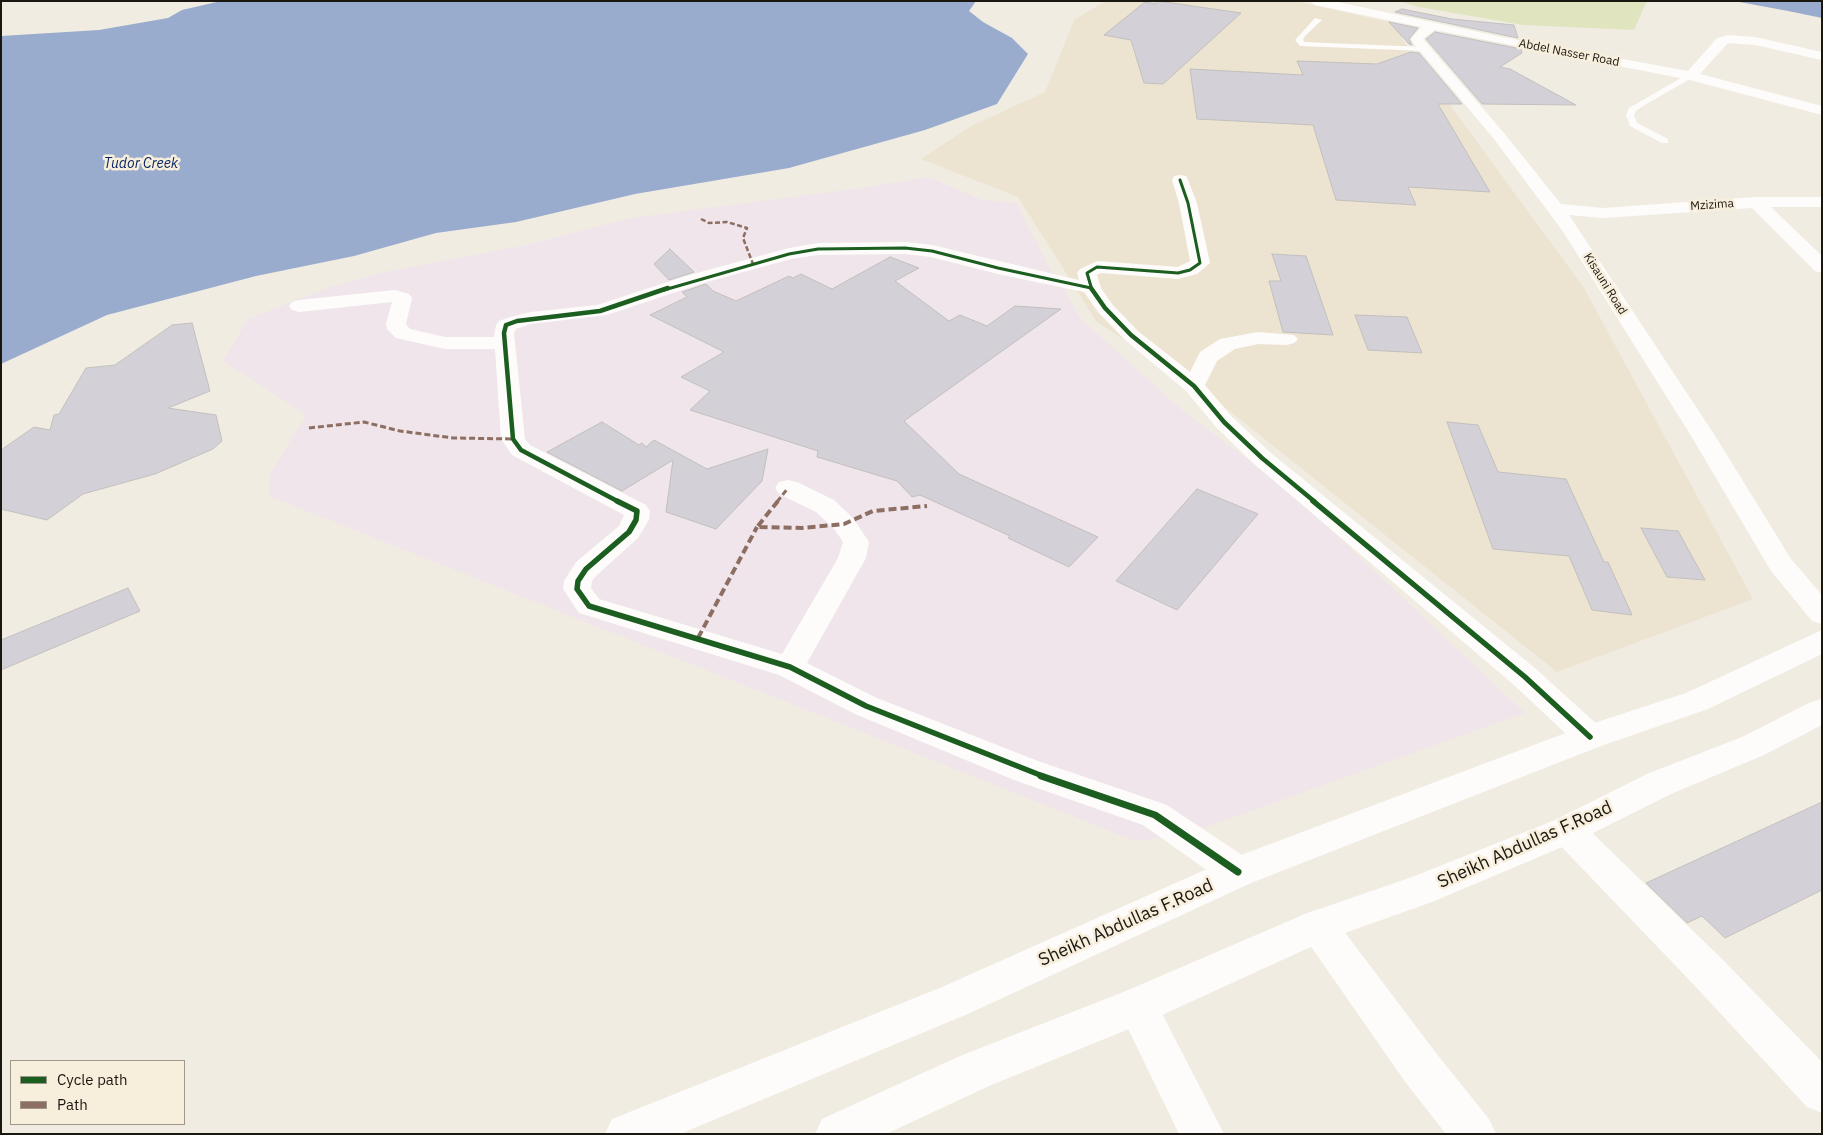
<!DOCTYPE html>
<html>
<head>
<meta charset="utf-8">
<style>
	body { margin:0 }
	#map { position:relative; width:1823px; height:1135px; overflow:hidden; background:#f1ece2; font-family:"IBM Plex Sans",sans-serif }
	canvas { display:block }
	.frame { position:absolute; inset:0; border:2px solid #1a1610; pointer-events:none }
	.legend { position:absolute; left:10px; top:1060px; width:175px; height:65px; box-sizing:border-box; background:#f7eedc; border:1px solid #9f988a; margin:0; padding:6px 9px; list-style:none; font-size:15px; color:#1a1610 }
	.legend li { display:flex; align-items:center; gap:10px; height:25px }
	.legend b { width:25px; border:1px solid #9f988a }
</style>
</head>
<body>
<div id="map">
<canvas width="1823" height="1135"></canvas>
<div class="frame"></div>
<ul class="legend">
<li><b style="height:6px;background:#1b5e20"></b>Cycle path</li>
<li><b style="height:6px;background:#8d6e63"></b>Path</li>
</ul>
</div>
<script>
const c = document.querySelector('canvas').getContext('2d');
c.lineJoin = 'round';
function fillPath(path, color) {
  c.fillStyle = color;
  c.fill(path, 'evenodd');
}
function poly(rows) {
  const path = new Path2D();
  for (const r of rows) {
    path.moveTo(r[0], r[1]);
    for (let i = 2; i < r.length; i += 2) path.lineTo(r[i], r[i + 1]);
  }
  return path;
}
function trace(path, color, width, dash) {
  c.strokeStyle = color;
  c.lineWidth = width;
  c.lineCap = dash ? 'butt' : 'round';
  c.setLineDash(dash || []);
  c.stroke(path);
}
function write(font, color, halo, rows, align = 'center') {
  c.font = font + ' "IBM Plex Sans",sans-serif';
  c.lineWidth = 5;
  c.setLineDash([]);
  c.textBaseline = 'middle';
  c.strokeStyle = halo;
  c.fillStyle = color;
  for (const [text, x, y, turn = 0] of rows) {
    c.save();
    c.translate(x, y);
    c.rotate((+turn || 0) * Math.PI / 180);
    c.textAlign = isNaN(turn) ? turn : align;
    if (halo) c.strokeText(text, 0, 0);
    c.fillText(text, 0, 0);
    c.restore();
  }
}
fillPath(poly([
	[1106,1,1295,1,1406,26,1401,38,1584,288,1753,599,1557,672,1217,401,1096,321,1018,197,921,159,971,126,1045,92,1074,20]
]), '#ece3d1');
fillPath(poly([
	[928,177,982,200,1016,203,1051,271,1060,281,1080,318,1181,409,1292,493,1525,713,1184,835,1135,841,269,496,269,476,306,415,223,361,248,319,327,288,384,272,522,246,630,218,861,188]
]), '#f0e5ea');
fillPath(poly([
	[1399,1,1647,1,1634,30,1523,25,1419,7]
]), '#e0e5c0');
fillPath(poly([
	[221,1,976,1,969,11,983,22,1012,38,1028,54,997,104,925,130,789,168,635,194,516,222,436,233,354,256,256,276,107,315,1,364,1,36,99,30,168,18,182,10],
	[1734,1,1822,1,1822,18,1788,11]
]), '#9aacce');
const building = poly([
	[1158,1,1241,13,1163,84,1144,83,1131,40,1104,35,1145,2,1155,4,1158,1],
	[1402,9,1452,19,1514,25,1518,38,1395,12,1402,9],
	[1389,22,1418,28,1409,39,1412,45,1409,44,1389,22],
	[1435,32,1521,49,1522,53,1500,67,1510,69,1576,105,1482,104,1426,39,1435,32],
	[1411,52,1419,53,1462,104,1438,104,1490,192,1408,187,1416,205,1336,200,1313,125,1197,119,1190,69,1303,75,1297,61,1377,64,1411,52],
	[670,249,694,272,669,280,654,264,670,249],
	[1272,254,1306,256,1333,335,1283,332,1269,281,1281,281,1272,254],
	[890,257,919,268,895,281,949,321,960,315,987,326,1015,306,1061,309,904,421,959,474,1098,537,1069,567,1008,538,1010,536,920,495,912,497,897,481,817,457,818,451,690,410,710,391,681,377,724,352,650,315,687,297,682,292,706,284,713,291,736,301,789,276,793,278,801,274,832,289,890,257],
	[1355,315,1407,317,1422,353,1368,350,1355,315],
	[192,323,210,391,168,408,216,415,222,441,213,449,155,474,83,494,47,520,1,509,1,450,34,427,50,430,54,415,59,414,86,368,115,365,172,325,192,323],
	[602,422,639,445,642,443,646,447,654,440,707,469,768,449,762,481,716,529,666,512,673,460,622,491,547,452,602,422],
	[1447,422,1478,425,1498,472,1566,479,1604,562,1608,562,1632,615,1592,610,1569,556,1493,549,1447,422],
	[1197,489,1258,514,1177,610,1116,581,1197,489],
	[1641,528,1678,531,1705,580,1667,577,1641,528],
	[128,588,140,611,1,670,1,640,128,588],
	[1822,802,1822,890,1725,938,1702,916,1687,923,1646,883,1822,802]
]);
fillPath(building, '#d4d0d7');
trace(building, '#c2c0be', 1);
fillPath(poly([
	[1315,18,1322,20,1305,36,1303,40,1305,42,1424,47,1428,49,1424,51,1300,46,1295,40,1315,18],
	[1688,74,1695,76,1643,106,1636,111,1634,115,1637,123,1668,139,1668,143,1662,143,1630,126,1626,115,1629,108,1688,74]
]), '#fdfcfb');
fillPath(poly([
	[1309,1,1333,1,1502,37,1688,71,1717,38,1729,35,1755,37,1822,52,1822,60,1755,45,1729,43,1727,44,1700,74,1822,106,1822,115,1690,80,1435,30,1423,39,1504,133,1561,204,1603,208,1756,197,1822,197,1822,207,1771,207,1822,256,1822,273,1815,271,1752,208,1603,218,1569,215,1714,434,1791,559,1822,595,1822,624,1812,621,1771,571,1690,434,1562,230,1494,139,1414,44,1411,39,1421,27,1315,5,1309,1],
	[1180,175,1186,176,1188,180,1197,203,1210,263,1197,274,1178,279,1101,273,1097,275,1101,288,1112,304,1138,331,1190,372,1200,352,1220,339,1258,332,1294,335,1298,339,1294,343,1287,345,1258,344,1235,349,1217,361,1205,385,1232,417,1271,453,1536,669,1601,728,1606,737,1601,746,1590,750,1579,746,1514,685,1253,463,1216,427,1186,391,1124,339,1098,312,1084,292,998,274,931,257,905,254,818,255,791,259,700,284,607,315,531,324,516,329,514,333,525,439,530,445,646,505,650,511,649,520,638,538,596,576,592,581,591,588,599,599,782,654,838,558,843,542,835,530,816,512,779,494,775,488,779,482,788,480,797,482,834,500,853,518,869,542,866,558,807,663,877,698,1038,761,1167,805,1251,861,1256,872,1251,883,1238,888,1225,883,1143,825,1014,780,855,714,779,675,579,613,563,589,564,581,576,562,619,526,624,515,512,455,501,439,495,349,445,349,396,338,387,329,386,324,392,302,299,312,292,310,289,306,292,302,299,300,395,290,409,294,412,298,406,324,410,329,445,337,494,337,496,325,499,321,510,317,531,312,597,305,686,276,789,248,818,243,905,242,932,245,1079,280,1077,273,1080,269,1097,261,1178,267,1190,261,1179,203,1172,180,1174,176,1180,175],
	[1567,815,1579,820,1723,960,1822,1062,1822,1113,1807,1107,1695,986,1555,840,1550,830,1555,820,1567,815],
	[1318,909,1331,914,1436,1053,1489,1119,1496,1134,1446,1134,1406,1083,1305,938,1299,926,1305,914,1318,909],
	[1137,987,1151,992,1224,1134,1179,1134,1117,1006,1123,992,1137,987]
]), '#fdfcfb');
fillPath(poly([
	[1822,630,1822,654,1708,709,1601,746,1251,883,970,1013,680,1134,605,1134,612,1119,942,987,1225,861,1579,728,1686,693,1822,630],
	[1822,699,1822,725,1764,755,1671,794,1579,840,1432,902,1328,939,1151,1020,989,1086,886,1134,815,1134,822,1119,960,1056,1126,991,1305,914,1412,877,1555,820,1647,774,1742,737,1811,702,1822,699]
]), '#fdfcfb');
trace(poly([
	[701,219,709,223,727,222,747,228,743,238,753,264]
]), '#8d6e63', 2.5, [5, 2.5]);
trace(poly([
	[309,428,364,422,400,431,453,438,513,439],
	[777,502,788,488]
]), '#8d6e63', 3, [6, 3]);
trace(poly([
	[778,501,757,527,802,528,844,524,873,511,927,506],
	[698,638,757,527]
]), '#8d6e63', 4, [8, 4]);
trace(poly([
	[664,290,789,254,818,249,905,248,932,251,998,268,1091,288],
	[1092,290,1087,273,1097,267,1178,273,1190,270,1200,263,1188,203,1180,180]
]), '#1b5e20', 3);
trace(poly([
	[1091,288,1105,308,1131,335,1194,386,1224,422,1262,458,1315,502],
	[619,502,521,450,513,439,504,333,506,325,517,321,600,311,668,288]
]), '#1b5e20', 4.5);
trace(poly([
	[617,501,637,511,636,520,629,532,586,569,578,581,577,589,589,606,790,667,866,706,1045,777],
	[1313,501,1525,677,1590,737]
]), '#1b5e20', 5.5);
trace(poly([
	[1041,776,1155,815,1238,872]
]), '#1b5e20', 7);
write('12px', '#1a1610', '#f7eedc', [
	["Abdel Nasser Road",1569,53,11],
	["Mzizima",1712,205,-4],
	["Kisauni Road",1605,284,58]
]);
write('italic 14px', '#0a2664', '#f7eedc', [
	["Tudor Creek",141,164]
]);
write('18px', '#1a1610', '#f7eedc', [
	["Sheikh Abdullas F.Road",1525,845,-24],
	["Sheikh Abdullas F.Road",1126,923,-24]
]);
</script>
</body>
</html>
